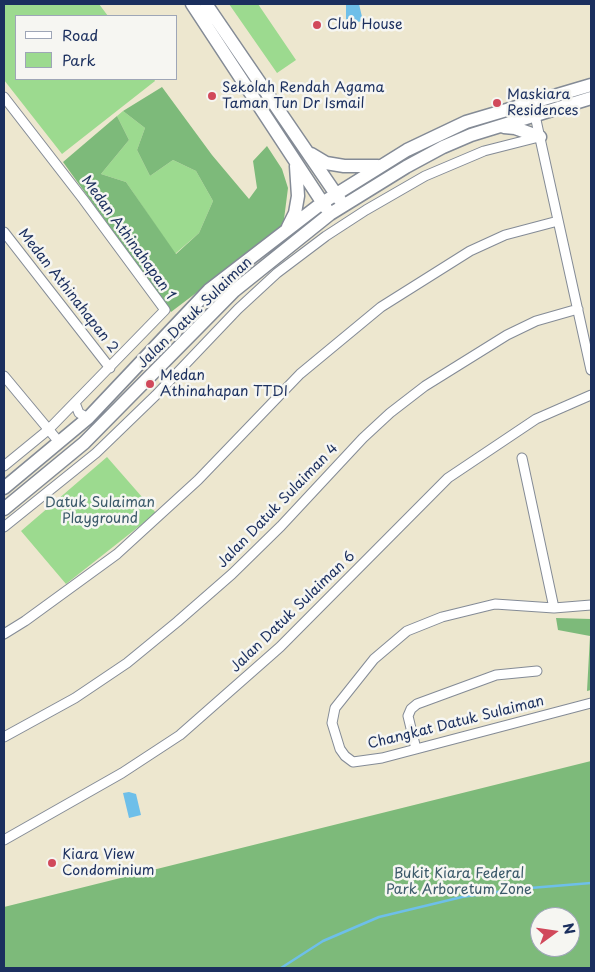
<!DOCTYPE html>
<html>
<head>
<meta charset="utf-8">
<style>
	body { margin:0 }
	#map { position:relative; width:595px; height:972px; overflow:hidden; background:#ede7cf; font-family:"Playpen Sans",sans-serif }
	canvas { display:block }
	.frame { position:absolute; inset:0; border:5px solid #1b2f5e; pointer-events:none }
	.legend { position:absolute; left:15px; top:15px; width:162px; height:65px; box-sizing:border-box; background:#f6f6f2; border:1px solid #9ea6b7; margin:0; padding:6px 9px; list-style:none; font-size:15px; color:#1b2f5e }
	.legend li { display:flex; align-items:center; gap:10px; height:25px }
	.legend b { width:25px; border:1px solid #9ea6b7 }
	.north { position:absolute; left:530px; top:907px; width:50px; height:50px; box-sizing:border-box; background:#f6f6f2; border:1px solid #9ea6b7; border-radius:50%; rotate:76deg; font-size:14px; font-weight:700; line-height:20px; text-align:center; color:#1b2f5e }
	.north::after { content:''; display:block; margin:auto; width:18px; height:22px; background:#d1495b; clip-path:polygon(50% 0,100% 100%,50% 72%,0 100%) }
</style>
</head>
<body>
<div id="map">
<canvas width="595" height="972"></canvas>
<div class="frame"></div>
<ul class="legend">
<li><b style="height:6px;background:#fff"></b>Road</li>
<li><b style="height:14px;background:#9cda8f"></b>Park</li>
</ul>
<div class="north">N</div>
</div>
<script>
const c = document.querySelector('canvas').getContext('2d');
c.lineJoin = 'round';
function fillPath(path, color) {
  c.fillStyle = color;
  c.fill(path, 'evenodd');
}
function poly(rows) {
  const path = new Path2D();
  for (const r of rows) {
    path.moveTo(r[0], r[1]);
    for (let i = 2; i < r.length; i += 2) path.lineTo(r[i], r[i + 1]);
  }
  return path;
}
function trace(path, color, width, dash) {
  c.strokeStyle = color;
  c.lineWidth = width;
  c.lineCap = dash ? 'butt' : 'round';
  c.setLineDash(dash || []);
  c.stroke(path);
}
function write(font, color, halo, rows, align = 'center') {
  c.font = font + ' "Playpen Sans",sans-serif';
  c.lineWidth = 5;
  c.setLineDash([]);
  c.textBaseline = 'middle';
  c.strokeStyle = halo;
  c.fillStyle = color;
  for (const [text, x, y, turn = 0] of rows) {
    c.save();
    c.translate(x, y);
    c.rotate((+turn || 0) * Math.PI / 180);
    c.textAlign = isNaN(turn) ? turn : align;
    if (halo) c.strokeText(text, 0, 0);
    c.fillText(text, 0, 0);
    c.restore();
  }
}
fillPath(poly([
	[4,4,99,4,108,16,16,16,16,79,154,79,155,81,62,154,4,80],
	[229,4,258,4,296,60,277,73],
	[123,111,145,128,137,150,150,176,173,160,196,171,213,201,199,233,175,254,126,182,101,174,129,140,117,116],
	[107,457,156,513,66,584,21,531]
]), '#9cda8f');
fillPath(poly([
	[162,87,212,155,249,199,257,188,253,161,267,146,282,169,288,188,283,227,171,312,63,162,117,116,129,140,101,174,126,182,176,254,199,233,213,201,196,171,173,160,150,176,137,150,145,128,123,111],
	[556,618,591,619,591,690,587,691,590,636,558,630],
	[591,761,591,968,4,968,4,907],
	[540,917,570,917,570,947,540,947]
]), '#7dba7a');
fillPath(poly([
	[346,4,359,4,363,21,346,24],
	[129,792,136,794,141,815,129,818,123,793]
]), '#6ebfe9');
trace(poly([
	[281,968,323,941,379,917,462,897,518,889,591,883]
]), '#6ebfe9', 2.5);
const minor = poly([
	[4,97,83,199,165,310,48,430,4,466],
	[534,111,591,370],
	[4,232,110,368],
	[4,376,59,442],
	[75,403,79,413,88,418],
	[522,458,554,608],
	[4,527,96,453,156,395,238,309,277,273,326,236,366,210,425,176,484,151,539,137],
	[591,605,554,608,495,604,442,617,407,631,374,659,335,708,332,723,340,749,345,756,353,762,382,758,591,703],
	[4,634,25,621,117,554,198,480,300,374,381,307,470,251,505,235,558,221],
	[4,737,75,698,127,663,177,622,232,574,281,526,363,438,390,413,425,386,507,335,536,321,578,309],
	[416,749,408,716,411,709,417,704,496,675,537,671],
	[4,840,122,773,180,735,280,647,448,478,536,419,591,395]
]);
const secondary = poly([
	[192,4,326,208],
	[206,4,340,200],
	[504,127,515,128,540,137],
	[311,154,326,163,344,166,378,166],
	[288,227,295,213,298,196,296,166],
	[4,488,88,418,209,290,322,203,407,150,466,122,591,85],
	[4,509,84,443,234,291,330,214,406,167,443,147,471,135,591,98]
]);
trace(minor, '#848b96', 11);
trace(secondary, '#848b96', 15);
trace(minor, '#fff', 9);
trace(secondary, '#fff', 12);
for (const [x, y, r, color] of [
	[317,25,5,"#d1495b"],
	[212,96,5,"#d1495b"],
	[497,103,5,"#d1495b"],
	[150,384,5,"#d1495b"],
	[52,863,5,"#d1495b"]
]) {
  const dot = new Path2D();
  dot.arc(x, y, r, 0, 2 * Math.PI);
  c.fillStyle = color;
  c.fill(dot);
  trace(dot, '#f6f6f2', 2);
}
write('14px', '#1b2f5e', '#f6f6f2', [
	["Club House",327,25],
	["Sekolah Rendah Agama",222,88],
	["Taman Tun Dr Ismail",222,104],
	["Maskiara",507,95],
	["Residences",507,111],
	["Medan",160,376],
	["Athinahapan TTDI",160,392],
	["Kiara View",62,855],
	["Condominium",62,871]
], 'left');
write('14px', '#1b2f5e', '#f6f6f2', [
	["Medan Athinahapan 1",128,238,54],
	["Medan Athinahapan 2",68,291,52],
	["Jalan Datuk Sulaiman",195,313,-44],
	["Jalan Datuk Sulaiman 4",278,506,-46],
	["Jalan Datuk Sulaiman 6",293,612,-44],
	["Changkat Datuk Sulaiman",456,723,-14]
]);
write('14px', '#3b5a6a', '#f6f6f2', [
	["Datuk Sulaiman",100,503],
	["Playground",100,519],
	["Bukit Kiara Federal",459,874],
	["Park Arboretum Zone",459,890]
]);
</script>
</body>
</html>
